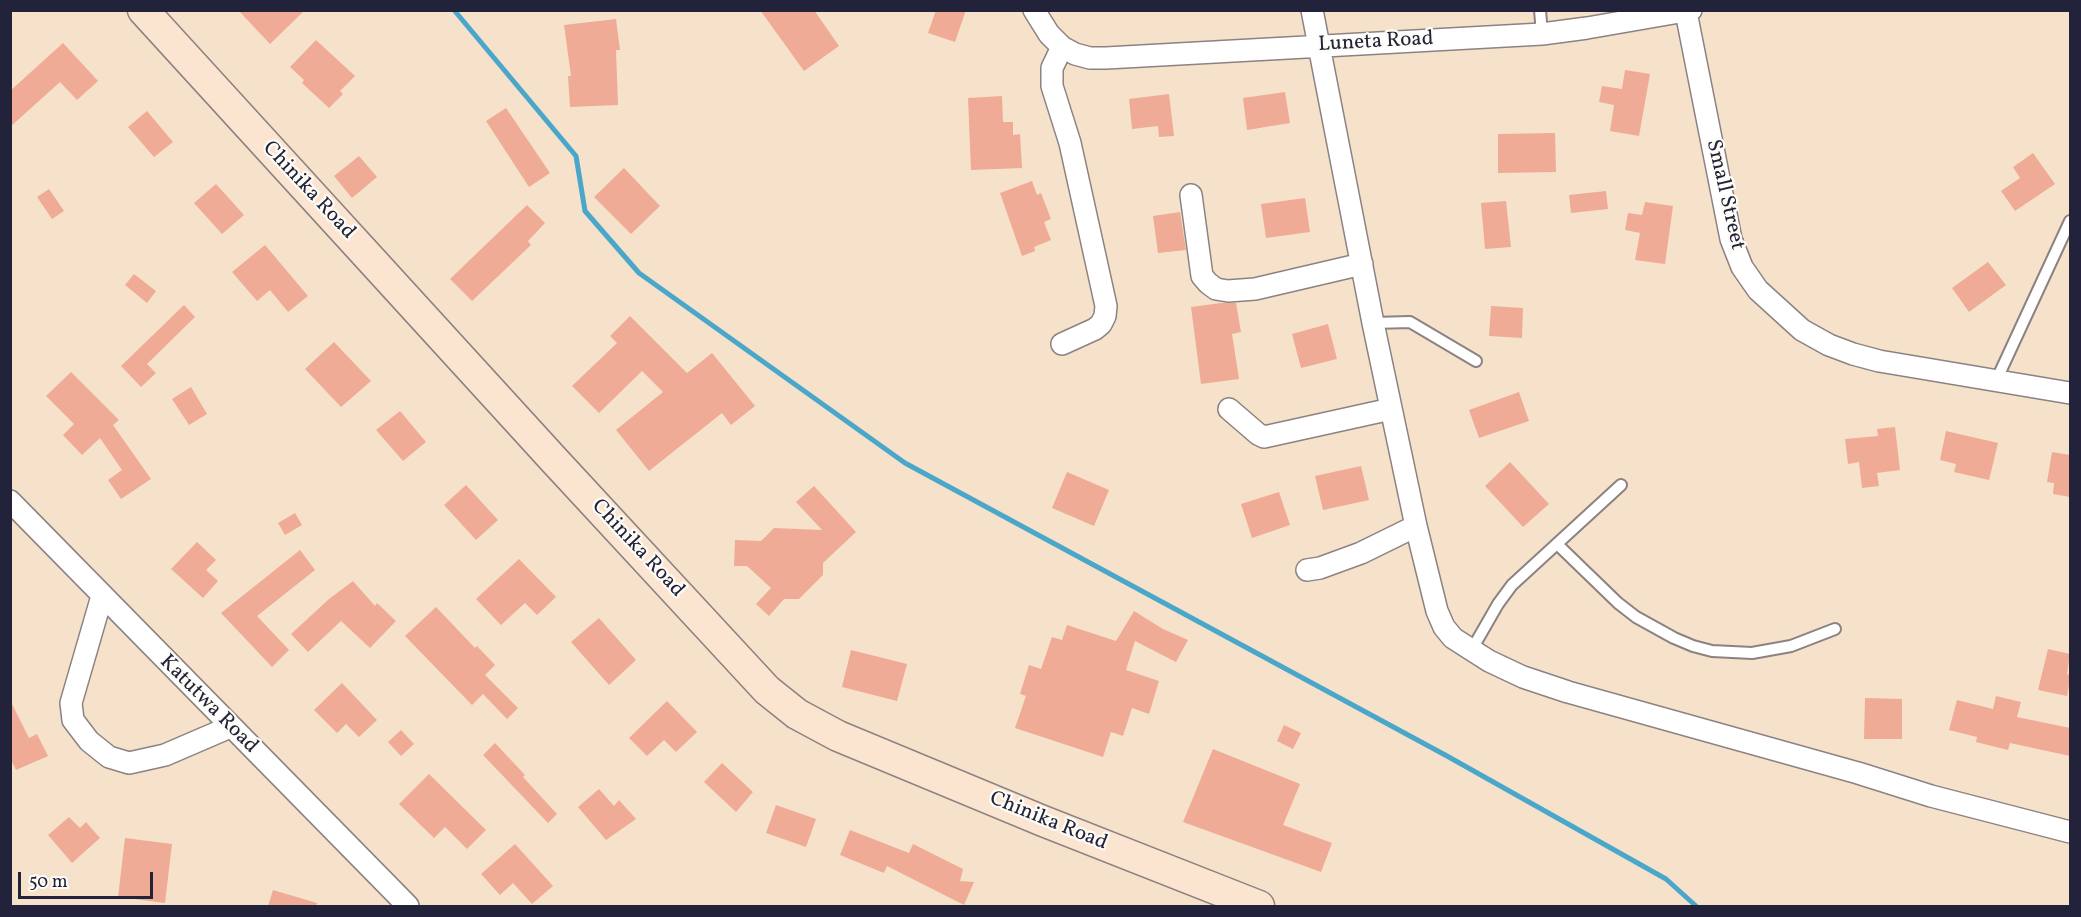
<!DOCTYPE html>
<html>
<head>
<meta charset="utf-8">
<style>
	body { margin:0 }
	#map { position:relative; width:2081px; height:917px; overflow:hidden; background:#f6e2ca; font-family:Vollkorn,serif }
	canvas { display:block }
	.frame { position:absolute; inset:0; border:12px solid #22223b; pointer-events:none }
	.scale { position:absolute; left:18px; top:872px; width:135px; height:27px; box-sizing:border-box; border:3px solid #22223b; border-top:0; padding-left:8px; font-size:18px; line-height:21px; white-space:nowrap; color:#22223b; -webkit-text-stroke:4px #fdfcf7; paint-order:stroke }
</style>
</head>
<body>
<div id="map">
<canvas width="2081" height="917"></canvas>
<div class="frame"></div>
<div class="scale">50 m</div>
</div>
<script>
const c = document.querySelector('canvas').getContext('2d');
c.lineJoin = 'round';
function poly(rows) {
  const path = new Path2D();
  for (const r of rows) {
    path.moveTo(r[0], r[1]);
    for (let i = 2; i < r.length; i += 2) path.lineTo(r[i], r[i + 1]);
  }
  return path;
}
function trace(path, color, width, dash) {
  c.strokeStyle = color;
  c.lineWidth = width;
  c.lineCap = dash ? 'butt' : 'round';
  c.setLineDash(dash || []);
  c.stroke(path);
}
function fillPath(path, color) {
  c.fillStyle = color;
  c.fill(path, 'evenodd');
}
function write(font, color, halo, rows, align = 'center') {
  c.font = font + ' Vollkorn,serif';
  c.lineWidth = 4.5;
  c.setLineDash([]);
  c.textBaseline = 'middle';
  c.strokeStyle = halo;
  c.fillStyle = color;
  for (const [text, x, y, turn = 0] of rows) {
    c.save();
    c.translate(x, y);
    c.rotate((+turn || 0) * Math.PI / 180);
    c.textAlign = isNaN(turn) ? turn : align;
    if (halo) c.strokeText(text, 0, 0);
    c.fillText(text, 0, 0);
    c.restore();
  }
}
trace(poly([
	[454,10,576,156,585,211,639,273,905,463,1447,756,1666,879,1696,906]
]), '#4ba7ca', 5);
fillPath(poly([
	[238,10,305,10,270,44],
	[760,10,814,10,839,46,804,71],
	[936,10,966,10,955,42,928,33],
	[616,19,620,50,616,50,618,105,570,107,568,76,571,76,564,25],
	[316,40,355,76,340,91,343,94,329,108,302,83,304,80,290,67],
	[63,43,98,81,77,100,60,82,10,127,10,91],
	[1625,70,1650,74,1639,136,1610,131,1614,105,1599,102,1602,86,1622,89],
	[1285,92,1290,123,1247,130,1243,98],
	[1169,94,1174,136,1159,137,1158,126,1132,129,1129,99],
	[1002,96,1003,122,1013,122,1013,135,1020,134,1022,168,971,170,968,98],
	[506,108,550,173,529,187,486,121],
	[147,111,173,142,154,157,128,127],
	[1555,133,1556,172,1498,173,1498,134],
	[2033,153,2055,184,2015,211,2001,191,2020,178,2013,167],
	[359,156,377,177,352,198,334,176],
	[624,168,660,206,631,234,594,197],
	[1032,181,1037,195,1041,193,1051,219,1044,222,1051,240,1034,247,1035,251,1022,256,1000,193],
	[216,184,244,215,222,234,194,203],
	[49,189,64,211,52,219,37,197],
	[1606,191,1608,209,1571,213,1569,195],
	[1305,198,1310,232,1266,238,1261,204],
	[1506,201,1511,247,1485,249,1481,203],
	[1645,202,1673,206,1665,264,1635,260,1640,233,1625,230,1628,213,1642,215],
	[527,205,545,223,528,241,531,245,472,301,450,279],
	[1180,212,1186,250,1158,253,1153,216],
	[265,245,308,296,288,312,270,290,257,301,232,272],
	[1988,262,2006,285,1969,312,1952,288],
	[134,274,156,291,147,303,125,285],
	[1221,303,1236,303,1241,332,1232,334,1239,379,1201,384,1191,307],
	[184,305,195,317,147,364,156,373,141,387,121,366],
	[1491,306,1523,308,1522,338,1489,336],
	[630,316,687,373,712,353,755,406,731,425,722,413,649,471,616,430,663,392,642,371,599,413,572,386,617,343,610,336],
	[1328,324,1337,359,1301,368,1292,334],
	[334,342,371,381,341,407,305,369],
	[71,372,119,420,113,425,151,479,121,499,108,480,122,470,100,438,82,455,63,435,74,424,46,396],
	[191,387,207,414,189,425,172,399],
	[1519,392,1529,421,1479,438,1469,410],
	[400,411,426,442,403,461,376,430],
	[1895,427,1900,470,1877,473,1879,486,1862,488,1859,462,1848,464,1845,439,1878,436,1877,429],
	[1946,431,1998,443,1989,480,1954,472,1956,464,1940,460],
	[2052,452,2070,455,2070,497,2053,494,2054,483,2047,482],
	[1510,462,1549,504,1523,527,1485,486],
	[1361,466,1369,500,1323,510,1315,476],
	[1067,472,1109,490,1094,526,1052,508],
	[466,485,498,520,476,540,444,505],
	[814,486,856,532,823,563,823,575,799,599,784,599,769,616,756,604,771,588,747,566,734,566,735,540,761,541,774,528,822,530,796,502],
	[1279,492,1290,525,1252,538,1241,504],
	[295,513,302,525,285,535,278,523],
	[197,542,216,560,206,570,218,581,203,598,171,569],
	[300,550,315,570,257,616,289,650,272,667,221,613],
	[519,559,556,597,537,615,525,603,501,625,476,599],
	[353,581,375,606,377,603,396,621,370,648,341,621,308,652,291,634,329,599],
	[436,607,475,648,477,646,495,665,485,675,518,708,507,719,483,694,472,705,405,636],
	[1134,611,1163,629,1188,640,1176,662,1135,641,1126,670,1159,681,1149,714,1132,708,1123,736,1111,732,1103,757,1015,728,1026,696,1020,694,1029,665,1041,669,1052,637,1062,640,1067,625,1116,641],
	[599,618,636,660,609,685,571,642],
	[2048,649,2070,654,2067,674,2070,675,2070,680,2067,696,2038,690],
	[851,650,907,664,897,701,842,687],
	[342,683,377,720,359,737,346,724,337,733,314,710],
	[1996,696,2021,702,2017,717,2070,728,2070,756,2010,743,2008,750,1976,742,1977,737,1949,730,1957,700,1993,709],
	[1865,698,1902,699,1902,739,1864,739],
	[10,700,29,738,37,734,48,756,16,770,10,758],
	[667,701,697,732,676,752,664,740,647,756,629,738],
	[1284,725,1301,733,1293,749,1277,741],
	[401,730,414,744,401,756,388,742],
	[495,743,525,775,523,777,557,814,548,823,483,755],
	[1213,749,1300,784,1283,825,1332,843,1321,872,1183,822],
	[722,763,753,792,736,812,704,782],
	[429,774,486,830,467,849,445,827,434,838,399,804],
	[599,789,614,806,619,800,636,819,606,840,578,807],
	[776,805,816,819,806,847,766,833],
	[69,817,80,828,86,822,100,838,72,863,48,835],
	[850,830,909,853,913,844,963,869,960,881,974,882,964,905,887,866,884,873,840,855],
	[125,838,172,844,165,903,118,897],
	[515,844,553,886,532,904,513,883,500,895,481,874],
	[273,890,317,903,316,906,268,906]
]), '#efab95');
const service = poly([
	[1540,10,1542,34],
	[1373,323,1410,322,1476,361],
	[1996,381,2070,221],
	[1557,544,1618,603,1636,617,1674,638,1693,646,1712,651,1752,653,1791,646,1835,629],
	[1471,651,1498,604,1512,585,1621,485]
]);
const minor = poly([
	[1034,10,1049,34,1062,47,1075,54,1090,58,1106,58,1542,34,1587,28,1691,10],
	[1312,10,1373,323,1416,526,1437,611,1444,627,1453,638,1489,661,1523,677,1568,692,1858,773,1931,796,2070,832],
	[1686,12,1731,239,1742,267,1758,290,1802,330,1829,345,1853,354,1879,361,2070,393],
	[1062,47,1052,68,1052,86,1070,143,1106,306,1105,316,1101,324,1095,329,1062,344],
	[1191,195,1202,276,1208,283,1216,289,1228,291,1255,289,1362,264],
	[1229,409,1258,434,1264,437,1391,409],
	[10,501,408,906],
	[1307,570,1320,568,1361,553,1416,526],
	[102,596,71,703,73,720,89,741,109,757,129,763,165,755,230,727]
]);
const secondary = poly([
	[143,10,555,461,767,690,797,714,838,736,1043,821,1259,906]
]);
trace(service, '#8c8282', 14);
trace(minor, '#8c8282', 24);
trace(secondary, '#8c8282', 33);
trace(service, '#fff', 10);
trace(minor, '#fff', 21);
trace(secondary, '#fce5d0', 30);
write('21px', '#22223b', '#fdfcf7', [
	["Luneta Road",1376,43,-3],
	["Chinika Road",308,191,47],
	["Small Street",1724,195,77],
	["Chinika Road",637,549,47],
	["Katutwa Road",208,705,45],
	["Chinika Road",1048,822,22]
]);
</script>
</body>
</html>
